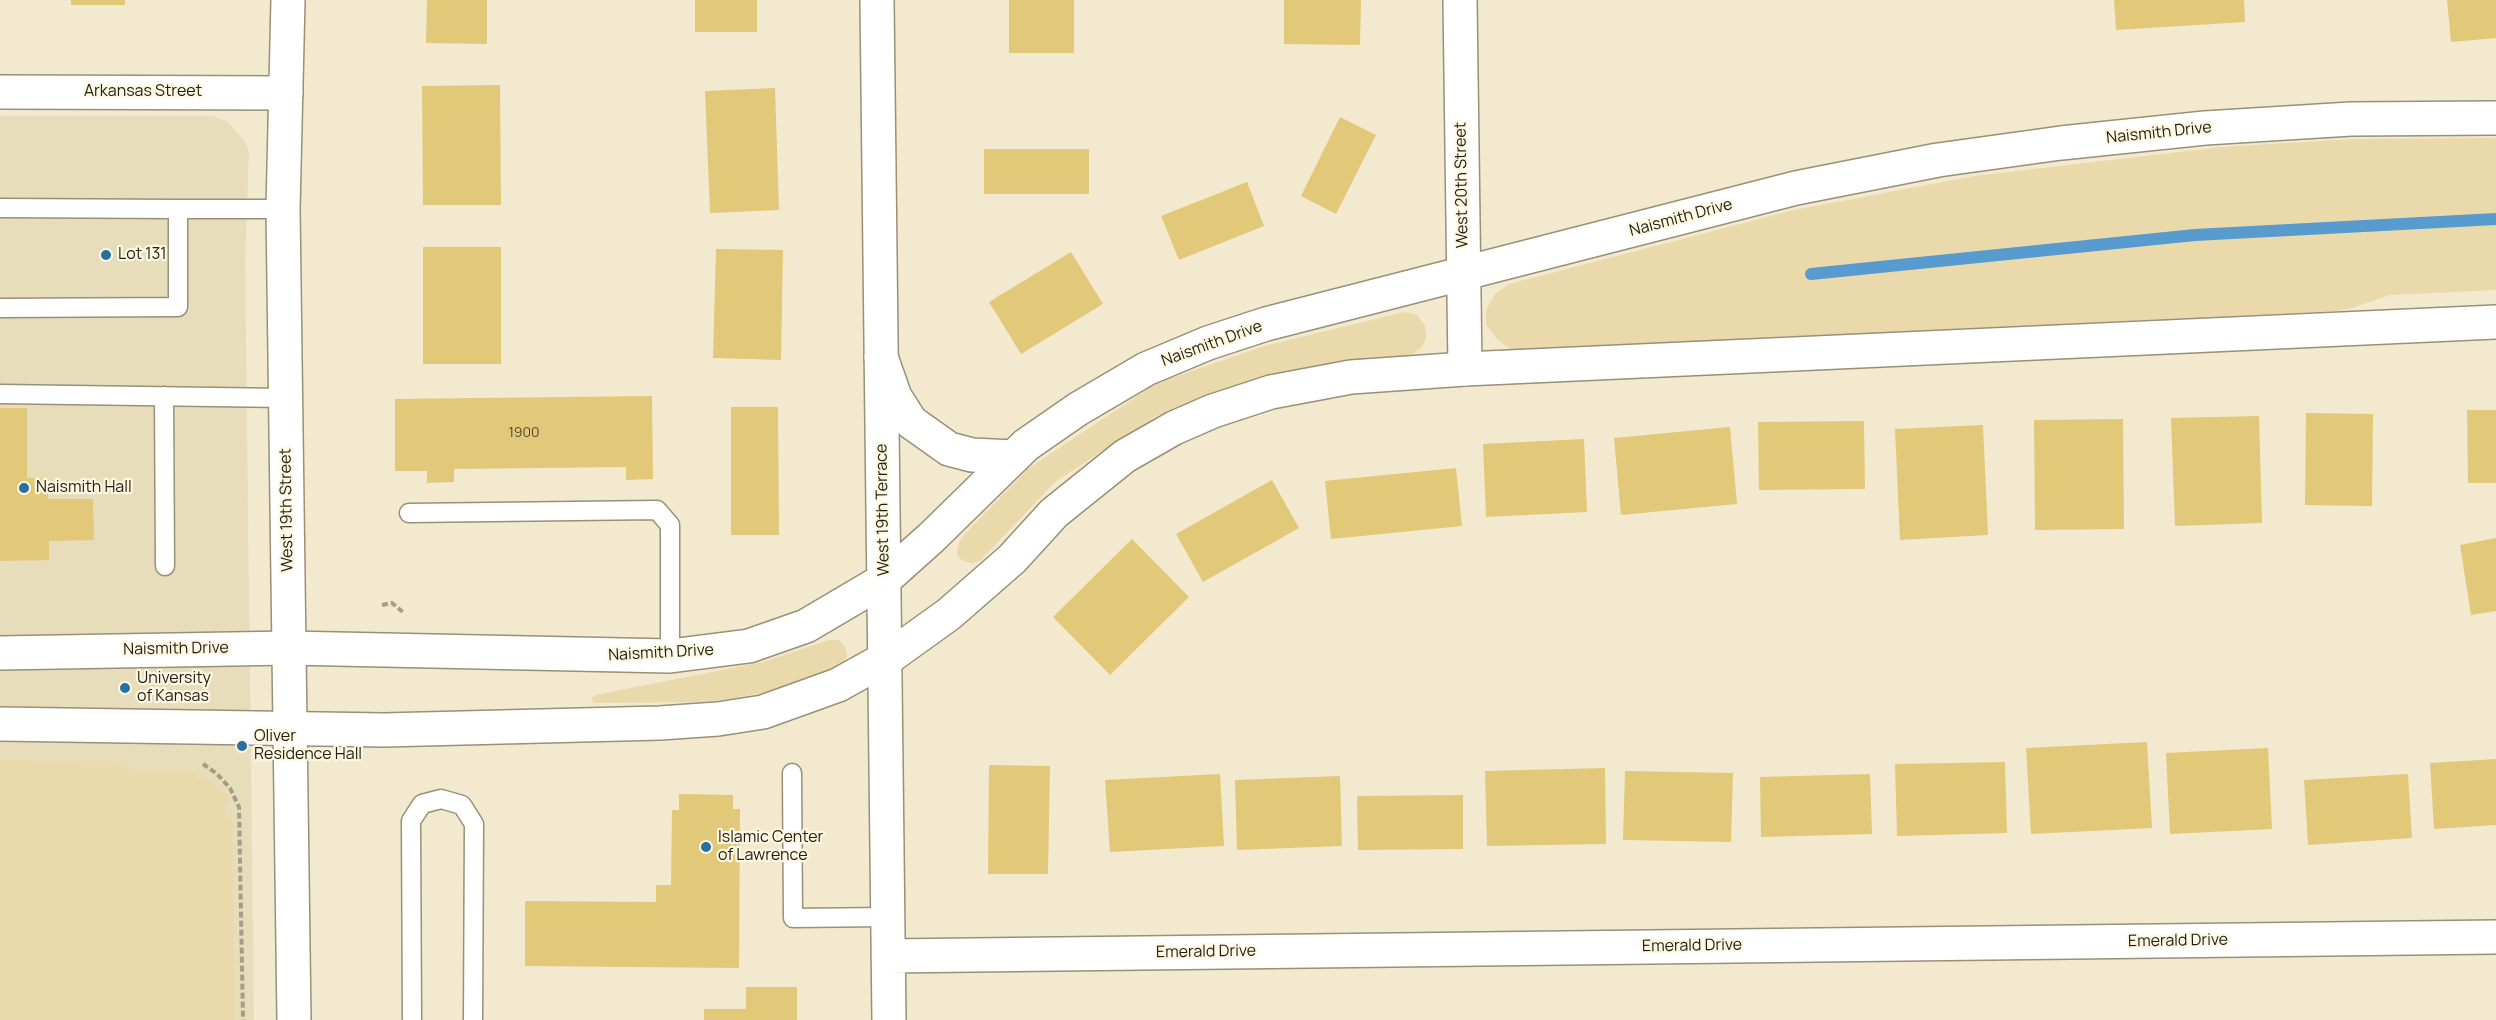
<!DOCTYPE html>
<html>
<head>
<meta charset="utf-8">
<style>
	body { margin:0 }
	canvas { display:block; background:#f2e9ce }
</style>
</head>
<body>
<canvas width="2496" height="1020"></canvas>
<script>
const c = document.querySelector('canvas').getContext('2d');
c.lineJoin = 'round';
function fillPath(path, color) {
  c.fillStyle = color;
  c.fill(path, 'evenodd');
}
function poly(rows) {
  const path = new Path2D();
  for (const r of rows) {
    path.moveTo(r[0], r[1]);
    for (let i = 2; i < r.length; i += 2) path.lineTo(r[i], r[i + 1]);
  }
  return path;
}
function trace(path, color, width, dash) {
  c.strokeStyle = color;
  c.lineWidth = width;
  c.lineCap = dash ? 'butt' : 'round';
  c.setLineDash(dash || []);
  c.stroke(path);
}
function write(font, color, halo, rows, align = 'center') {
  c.font = font + ' Manrope,sans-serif';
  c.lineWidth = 4.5;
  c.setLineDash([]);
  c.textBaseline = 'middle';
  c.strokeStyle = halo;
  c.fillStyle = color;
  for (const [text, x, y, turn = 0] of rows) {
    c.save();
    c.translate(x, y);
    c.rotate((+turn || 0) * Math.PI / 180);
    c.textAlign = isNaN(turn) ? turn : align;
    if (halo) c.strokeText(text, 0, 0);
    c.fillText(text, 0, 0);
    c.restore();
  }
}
fillPath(poly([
	[0,116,213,116,228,122,244,141,249,151,245,259,254,1020,0,1020]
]), '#e8ddba');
fillPath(poly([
	[2496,138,2496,290,2390,295,2352,308,2335,311,1511,350,1497,339,1486,325,1486,310,1495,294,1509,284,1794,210,1974,176,2222,147,2353,139],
	[1404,312,1417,315,1425,325,1426,339,1421,348,1411,355,1273,373,1156,416,1055,482,981,560,973,563,963,561,957,555,958,545,963,536,1029,468,1157,383,1264,346],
	[829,640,839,640,845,647,847,657,842,665,776,690,730,699,700,702,594,703,591,699,595,695,763,662],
	[0,760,112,762,132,770,190,771,197,773,196,777,200,779,203,775,227,795,229,804,225,805,226,818,232,818,235,1020,0,1020]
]), '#eadaab');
trace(poly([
	[1811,274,2195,235,2496,219]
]), '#589bce', 12);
fillPath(poly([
	[71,0,125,0,125,5,71,5],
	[427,0,487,0,487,44,426,43],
	[695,0,757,0,757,32,695,32],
	[1009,0,1074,0,1074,53,1009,53],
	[1284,0,1361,0,1360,45,1284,44],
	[2114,0,2244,0,2245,22,2116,30],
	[2447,0,2496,0,2496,38,2451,42],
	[500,85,501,205,423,205,422,86],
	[775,88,779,210,710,213,705,91],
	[1340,117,1376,135,1336,214,1301,196],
	[984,149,1089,149,1089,194,984,194],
	[1247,182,1264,226,1179,260,1161,216],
	[423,247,501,247,501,364,423,364],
	[716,249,783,250,781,360,713,358],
	[1071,252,1103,304,1021,354,989,302],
	[652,396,653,479,626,480,626,467,454,469,454,482,427,483,427,471,395,471,395,399],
	[731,407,778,407,779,535,731,535],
	[0,408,27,408,27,478,48,478,48,499,93,499,94,540,49,541,49,560,0,561],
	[2467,410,2496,410,2496,483,2468,483],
	[2306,413,2373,414,2372,506,2305,505],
	[2259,416,2262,523,2175,526,2171,418],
	[2123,419,2124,529,2035,530,2034,420],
	[1864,421,1865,489,1759,490,1758,422],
	[1983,425,1988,535,1900,540,1895,429],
	[1730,427,1737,504,1621,515,1614,438],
	[1584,439,1587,512,1486,517,1483,444],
	[1456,468,1462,526,1331,539,1325,481],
	[1272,480,1299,528,1203,582,1176,534],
	[2496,538,2496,611,2471,615,2460,545],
	[1132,539,1189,597,1110,675,1053,617],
	[2147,742,2152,828,2031,834,2026,748],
	[2268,748,2272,829,2170,834,2166,753],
	[2496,759,2496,825,2434,829,2430,763],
	[2005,762,2007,833,1897,836,1895,764],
	[989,765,1050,766,1048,874,988,874],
	[1605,768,1606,844,1487,846,1485,771],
	[1625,771,1733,773,1731,842,1623,840],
	[1220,774,1224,846,1110,852,1105,780],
	[1870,774,1872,834,1761,837,1760,777],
	[2408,774,2412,838,2308,845,2304,780],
	[1340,776,1342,846,1237,850,1235,780],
	[679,794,733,795,733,809,740,809,739,968,525,966,525,901,656,902,656,885,671,885,672,810,679,810],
	[1463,795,1463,849,1358,850,1357,796],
	[746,987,797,987,797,1020,704,1020,704,1009,746,1009]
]), '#e2c97a');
const service = poly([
	[0,208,178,209,178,307,0,308],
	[178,209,283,209],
	[0,394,285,398],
	[164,396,165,566],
	[409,513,657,510,670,525,670,656],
	[792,773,793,918,888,917],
	[412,1020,411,821,422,804,441,799,462,805,474,824,473,1020]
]);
const minor = poly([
	[877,0,889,1020],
	[1460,0,1465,369],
	[0,92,286,93],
	[888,956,2496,937]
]);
const tertiary = poly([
	[881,357,895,397,911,422,949,449,972,455,1014,457],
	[0,653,289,648,670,656,749,646,806,626,884,580,932,537,1026,445,1078,409,1146,369,1208,343,1266,324,1796,188,1938,160,2061,143,2205,128,2351,119,2496,118],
	[0,724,384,730,660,723,718,719,763,712,838,685,892,655,949,614,1012,559,1054,513,1125,456,1174,428,1213,411,1271,392,1351,377,1465,369,2496,322]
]);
const secondary = poly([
	[288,0,283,209,294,1020]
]);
trace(service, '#989077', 21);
trace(minor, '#989077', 36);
trace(tertiary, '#989077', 36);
trace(secondary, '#989077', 36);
trace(poly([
	[382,605,392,603,404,613],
	[203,764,217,774,230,788,239,807,243,1020]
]), '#a49d88', 4, [6, 3]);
trace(service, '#fff', 18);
trace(minor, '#fff', 33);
trace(tertiary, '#fff', 33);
trace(secondary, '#fff', 33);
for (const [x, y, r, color] of [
	[106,255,6,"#2670a3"],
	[24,488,6,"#2670a3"],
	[125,688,6,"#2670a3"],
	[242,746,6,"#2670a3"],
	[706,847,6,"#2670a3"]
]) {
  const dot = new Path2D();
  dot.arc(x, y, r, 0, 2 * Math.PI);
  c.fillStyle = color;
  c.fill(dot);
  trace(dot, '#fef7e1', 2);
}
write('14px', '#50472c', null, [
	["1900",524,433]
]);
write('16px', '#1f1c12', '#fef7e1', [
	["Arkansas Street",143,92],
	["Naismith Drive",2159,133,-6],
	["West 20th Street",1462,185,-91],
	["Naismith Drive",1681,218,-15],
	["Naismith Drive",1212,344,-20],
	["West 19th Street",287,510,-91],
	["West 19th Terrace",883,510,-91],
	["Naismith Drive",176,649,-1],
	["Naismith Drive",661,653,-3],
	["Emerald Drive",2178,941,-1],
	["Emerald Drive",1692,946,-1],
	["Emerald Drive",1206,952,-1]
]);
write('16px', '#1f1c12', '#fef7e1', [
	["Lot 131",118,255],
	["Naismith Hall",36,488],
	["University",137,679],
	["of Kansas",137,697],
	["Oliver",254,737],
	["Residence Hall",254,755],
	["Islamic Center",718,838],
	["of Lawrence",718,856]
], 'left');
</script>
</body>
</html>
